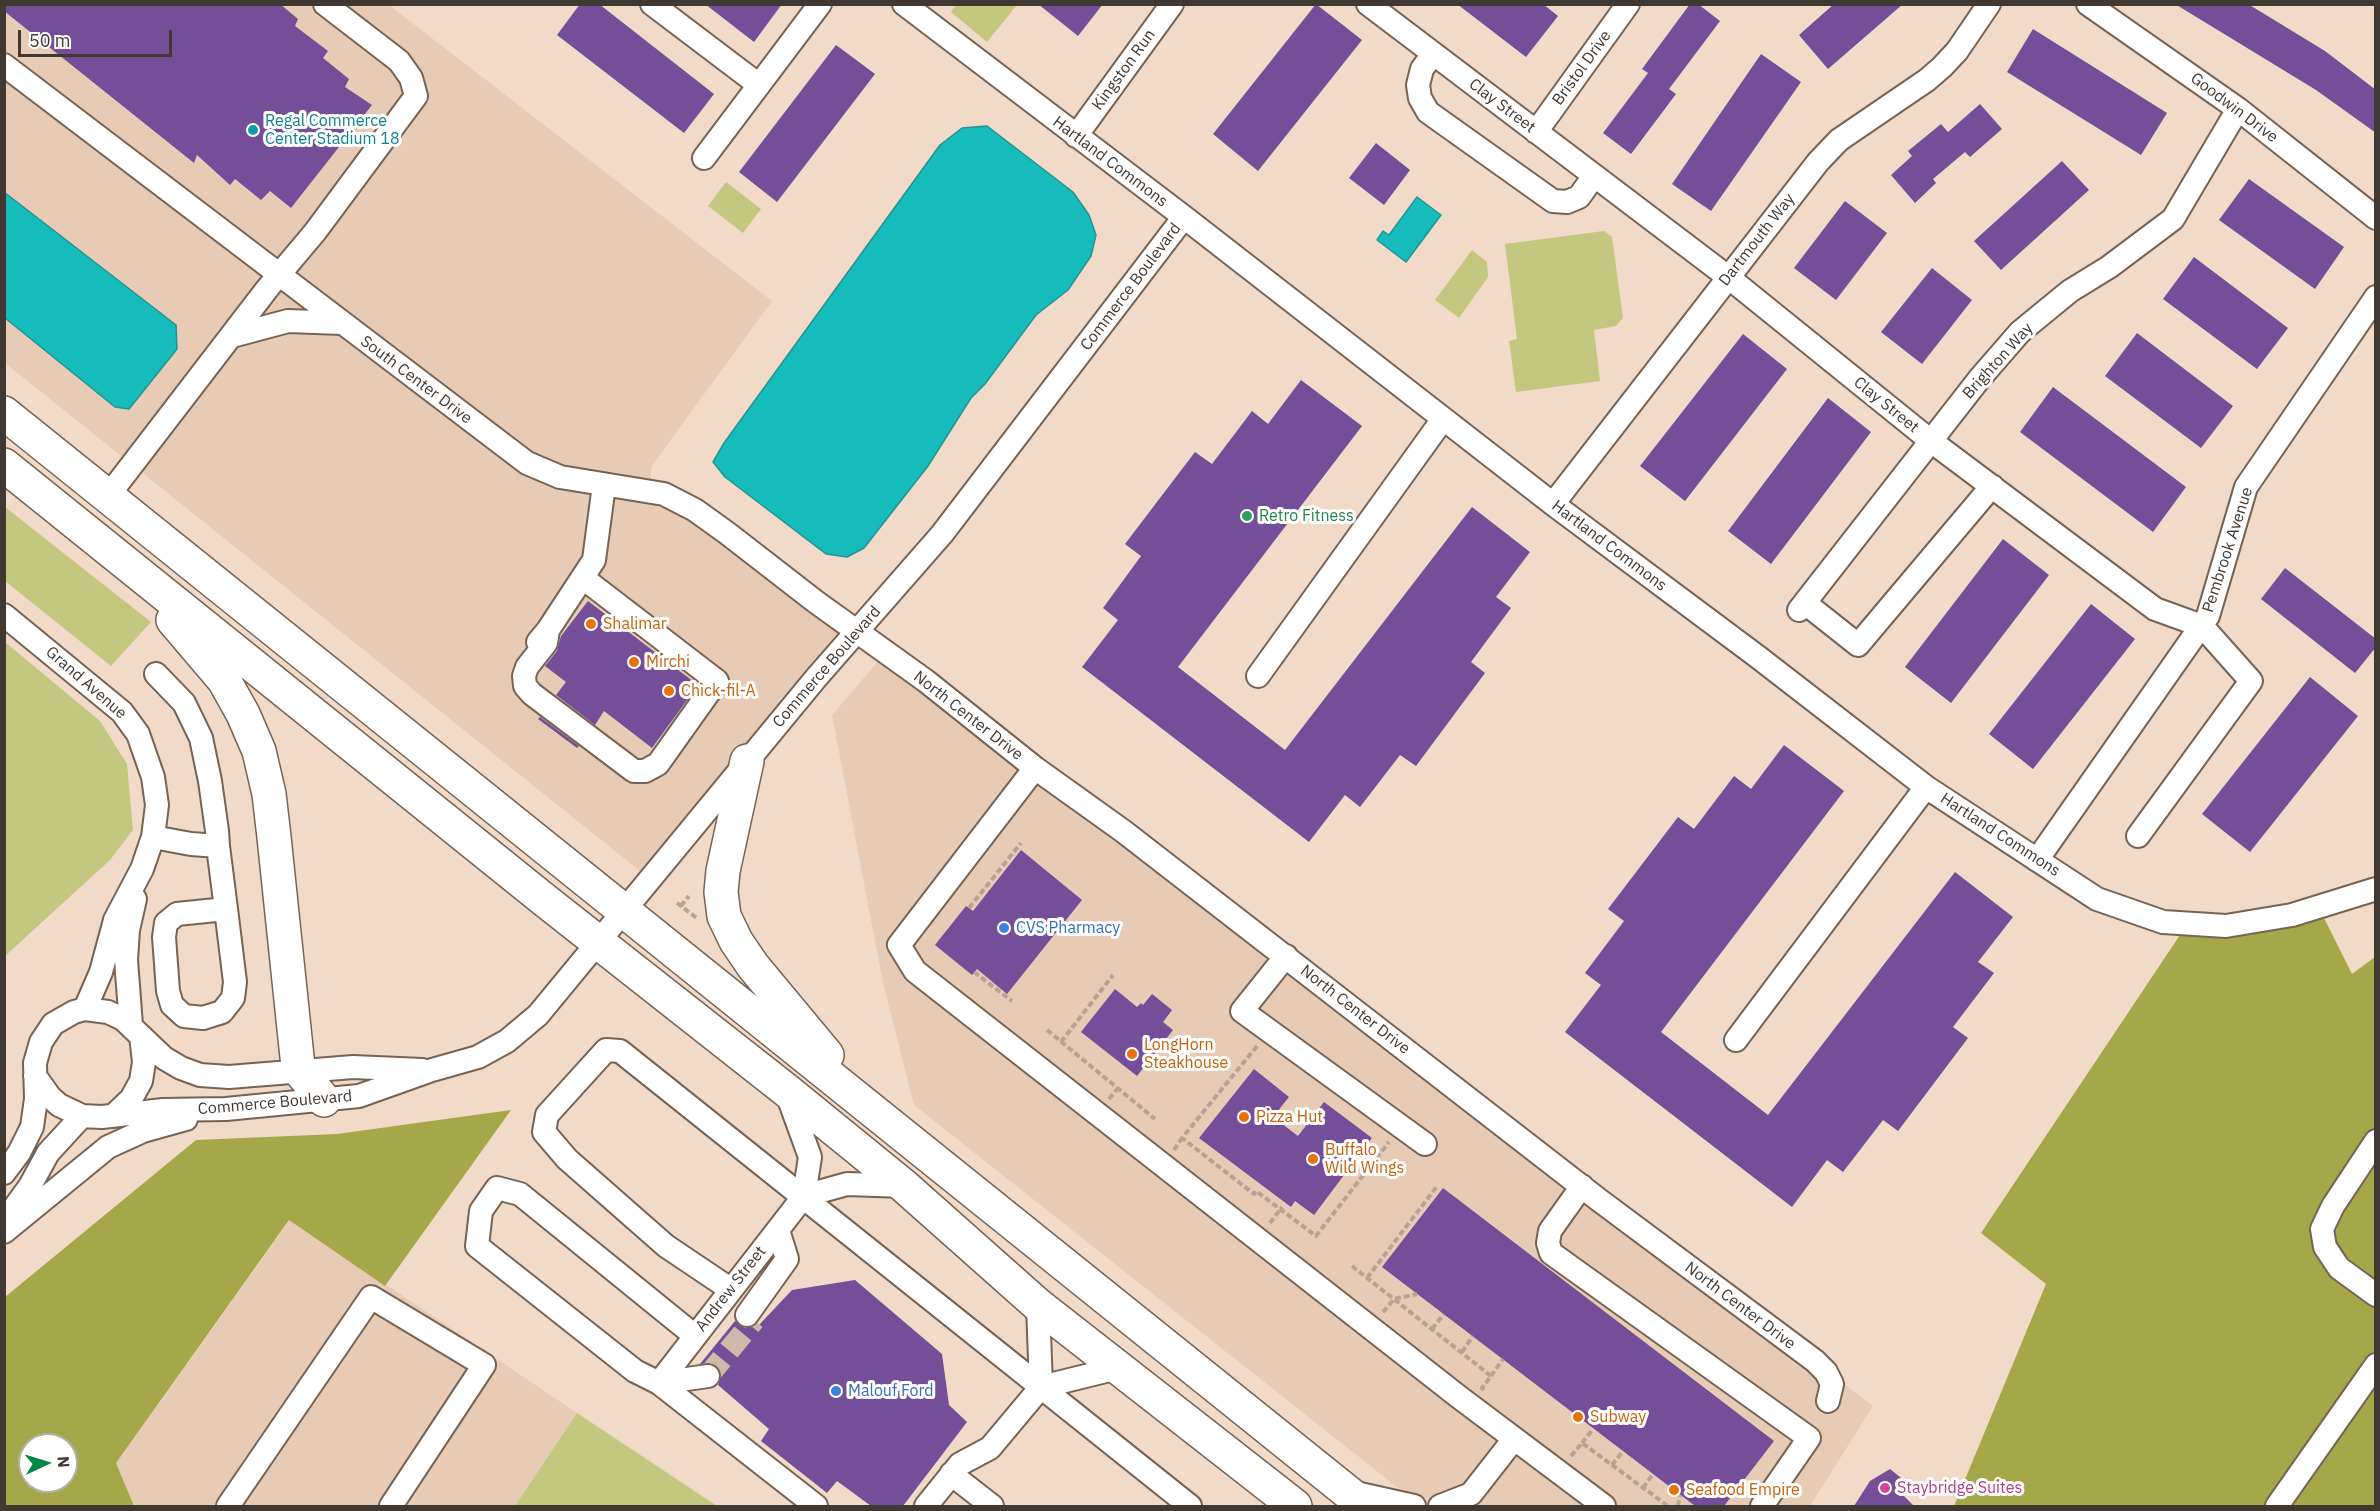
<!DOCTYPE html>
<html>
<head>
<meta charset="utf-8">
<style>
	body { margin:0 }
	#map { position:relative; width:2380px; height:1511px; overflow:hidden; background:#f1dac8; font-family:"IBM Plex Sans",sans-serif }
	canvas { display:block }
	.frame { position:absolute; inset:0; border:6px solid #413831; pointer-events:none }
	.north { position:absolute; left:18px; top:1433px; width:60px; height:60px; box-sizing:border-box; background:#fff; border:2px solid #b3afad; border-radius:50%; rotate:86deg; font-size:16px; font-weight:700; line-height:24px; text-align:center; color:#413831 }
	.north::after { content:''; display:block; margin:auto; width:21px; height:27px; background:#018844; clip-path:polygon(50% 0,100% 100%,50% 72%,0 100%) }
	.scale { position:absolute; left:18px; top:30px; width:154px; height:27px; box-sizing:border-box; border:3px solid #413831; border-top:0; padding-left:8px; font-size:18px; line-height:21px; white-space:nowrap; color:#413831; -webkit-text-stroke:4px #fff; paint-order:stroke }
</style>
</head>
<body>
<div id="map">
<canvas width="2380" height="1511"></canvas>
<div class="frame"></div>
<div class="north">N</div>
<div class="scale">50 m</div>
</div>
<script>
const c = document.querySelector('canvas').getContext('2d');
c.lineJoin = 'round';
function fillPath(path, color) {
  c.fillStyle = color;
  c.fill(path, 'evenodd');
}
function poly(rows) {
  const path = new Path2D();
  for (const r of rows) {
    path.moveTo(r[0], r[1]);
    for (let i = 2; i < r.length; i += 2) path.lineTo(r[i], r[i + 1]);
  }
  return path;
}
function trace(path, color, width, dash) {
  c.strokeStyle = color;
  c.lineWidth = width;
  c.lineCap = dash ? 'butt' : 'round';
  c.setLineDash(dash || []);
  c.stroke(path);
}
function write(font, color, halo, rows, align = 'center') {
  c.font = font + ' "IBM Plex Sans",sans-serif';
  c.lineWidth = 6;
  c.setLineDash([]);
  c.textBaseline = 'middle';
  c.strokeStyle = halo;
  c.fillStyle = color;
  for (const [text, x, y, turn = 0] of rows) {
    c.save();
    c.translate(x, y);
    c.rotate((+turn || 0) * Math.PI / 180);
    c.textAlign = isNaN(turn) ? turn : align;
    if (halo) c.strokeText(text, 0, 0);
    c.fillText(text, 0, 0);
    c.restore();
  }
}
fillPath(poly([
	[4,5,389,5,772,301,651,467,651,491,857,632,650,879,5,363],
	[886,652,1873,1406,1810,1506,1421,1506,914,1105,883,983,832,715],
	[290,1220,577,1413,515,1506,134,1506,116,1463]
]), '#e8cbb5');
fillPath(poly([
	[956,5,956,4,1017,5,987,42,951,12],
	[726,182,761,209,743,233,708,206],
	[1604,231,1612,237,1623,318,1616,326,1594,330,1600,381,1516,392,1509,341,1517,339,1505,244],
	[1472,250,1487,262,1488,277,1459,318,1435,300],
	[5,507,151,622,111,666,5,581],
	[5,642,100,721,127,764,133,830,110,860,5,956],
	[577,1413,717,1506,515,1506]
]), '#c4c780');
fillPath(poly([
	[2323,916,2352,974,2375,957,2375,1506,1954,1506,2046,1284,1981,1233,2182,932],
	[511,1110,385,1286,289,1220,116,1463,134,1506,5,1506,5,1297,196,1140,337,1134],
	[30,1445,66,1445,66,1481,30,1481]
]), '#a5a848');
const water = poly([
	[987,126,1073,192,1089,215,1096,235,1091,256,1068,290,1036,315,985,384,971,398,928,466,864,548,847,557,826,554,725,477,713,462,724,443,940,145,962,128,987,126],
	[4,192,176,325,177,349,129,409,115,407,5,318,4,192],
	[1417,197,1441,215,1406,262,1377,240,1383,231,1389,235,1417,197]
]);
fillPath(water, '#16bbbc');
trace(water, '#239492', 1.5);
fillPath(poly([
	[4,4,280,4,298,19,295,26,328,51,323,58,349,79,345,87,372,105,291,208,270,191,261,200,235,179,230,185,197,155,194,163,4,11],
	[580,4,599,4,714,94,684,133,557,35],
	[705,4,782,4,754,42],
	[1038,4,1103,4,1078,36],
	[1316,4,1362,40,1258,171,1213,134],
	[1457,4,1543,4,1558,16,1526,57],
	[1690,4,1698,4,1720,21,1669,89,1676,94,1631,154,1603,133,1648,73,1642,69],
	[1834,4,1903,4,1828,69,1799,35],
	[2175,4,2248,4,2325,51,2376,90,2376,133,2316,90],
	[2033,29,2167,113,2141,155,2007,72],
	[836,45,875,74,777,202,739,172],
	[1761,54,1801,82,1711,211,1672,184],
	[1980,104,2002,129,1970,157,1965,152,1933,179,1936,183,1915,203,1891,175,1912,156,1908,151,1941,124,1948,132],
	[1376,143,1410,170,1384,205,1349,178],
	[2062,161,2089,190,2001,270,1974,241],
	[2249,179,2344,247,2315,289,2219,220],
	[1845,201,1887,233,1836,300,1794,268],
	[2194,257,2288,328,2257,369,2163,299],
	[1932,268,1972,300,1922,364,1881,332],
	[2137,333,2233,406,2201,448,2105,376],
	[1743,334,1787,369,1685,501,1640,466],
	[1301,380,1362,426,1178,667,1285,750,1472,507,1530,552,1496,597,1511,608,1471,662,1485,673,1416,766,1400,755,1360,807,1345,795,1309,842,1082,667,1118,620,1103,608,1141,556,1125,544,1195,452,1212,464,1252,411,1268,424],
	[2053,387,2186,487,2153,532,2020,432],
	[1828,398,1871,432,1771,564,1728,531],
	[2003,539,2049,575,1951,703,1905,667],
	[2285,568,2376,639,2376,647,2355,673,2261,599],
	[588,601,698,685,652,748,604,711,595,725,556,695,566,682,545,666,557,651,561,636],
	[2091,604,2135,639,2033,769,1989,734],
	[2310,677,2358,716,2250,852,2202,814],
	[540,717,579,746,577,748,538,719],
	[1784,745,1844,791,1661,1032,1768,1115,1955,872,2013,917,1978,962,1994,973,1953,1027,1968,1038,1898,1131,1883,1120,1843,1172,1827,1160,1792,1207,1565,1032,1601,985,1585,973,1624,921,1608,909,1678,817,1694,829,1734,776,1751,789],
	[1021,850,1082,900,1007,994,977,969,972,975,935,945,966,906,973,911],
	[1115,989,1137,1007,1141,1003,1143,1005,1152,994,1172,1010,1163,1022,1173,1030,1137,1076,1081,1032],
	[1254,1069,1289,1097,1273,1117,1298,1136,1324,1102,1372,1138,1314,1215,1295,1201,1291,1207,1199,1138],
	[1443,1188,1774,1441,1724,1506,1695,1506,1382,1267],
	[855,1280,942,1354,949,1405,967,1422,903,1506,871,1506,837,1481,827,1493,761,1441,769,1429,718,1385,721,1375,718,1367,712,1363,700,1364,735,1321,745,1328,759,1325,792,1290],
	[1890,1469,1906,1482,1901,1493,1914,1506,1854,1506,1870,1481]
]), '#744e98');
trace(poly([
	[708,1376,754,1320]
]), '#cebaaa', 22, [22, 11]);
const minor = poly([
	[652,4,759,85],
	[904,4,1184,217,1553,504,1758,657,1926,787,2097,899,2163,922,2226,926,2292,915,2376,889],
	[1368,4,1728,277,1931,441,2155,609,2202,626,2251,681,2138,836],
	[2088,4,2238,109,2376,218],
	[1433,54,1422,69,1418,85,1420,98,1428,112,1553,201,1567,202,1579,197,1594,176],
	[4,65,527,463,560,477,664,494,695,510,727,533,816,602,926,681,1035,768,1123,831,1599,1200,1815,1361,1826,1372,1832,1384,1828,1401],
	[1536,132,1628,4],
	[1076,136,1172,4],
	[704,158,820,4],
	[232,336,288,321,342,323],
	[108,496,267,289,315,232,416,96,411,78,399,61,325,4],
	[1553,504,1818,162,1839,140,1927,80,1942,67,1957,51,1989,4],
	[1805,603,1858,645,1992,486],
	[1799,610,1980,378,2020,332,2070,291,2109,267,2173,219,2238,109],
	[4,615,122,712,138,734,153,777,157,805,153,837,142,869,115,920,101,972,85,1009],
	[548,630,546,643,527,667,524,676,525,686,532,694,634,771,645,771,658,764,717,681,583,578],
	[538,642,548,630,594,560,604,485],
	[156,674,184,703,201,738,210,781,217,831,218,846,226,909,235,982,233,998,222,1012,203,1018,184,1016,172,1005,168,991,164,937,166,923,177,914,226,909],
	[1258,676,1443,419],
	[1035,768,899,945,915,971,1459,1397,1604,1506],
	[153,837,191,844,218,846],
	[2037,860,2208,616,2246,487,2376,297],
	[1286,956,1242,1011,1425,1144],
	[131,1025,126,960,128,930,135,899],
	[1736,1040,1926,787],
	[35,1076,50,1097,59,1105,82,1116,102,1117,163,1110,226,1109,359,1096,432,1070,478,1057,507,1041,538,1015,816,678,942,534,1184,217],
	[113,1116,131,1099,141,1081,144,1062,141,1036],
	[2376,1141,2333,1206,2322,1229,2325,1247,2339,1268,2376,1295],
	[4,1173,19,1153,32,1127,36,1099,35,1063,41,1042,53,1024,74,1012,85,1009,108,1012,123,1019,164,1058,181,1068,200,1075,229,1077,353,1067,422,1070],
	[1582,1186,1550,1231,1548,1243,1551,1253,1809,1438,1762,1506],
	[804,1196,847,1184,904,1186],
	[4,1222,30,1186,48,1153,82,1116],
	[4,1232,108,1147,143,1131,186,1119],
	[730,1289,666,1246,567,1159,544,1132,547,1115,606,1050,620,1051,1190,1506],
	[1038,1305,1041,1387],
	[747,1315,787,1259,778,1230],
	[695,1336,520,1194,497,1188,481,1211,477,1246,635,1371,659,1383,816,1506],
	[659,1383,804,1196,810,1157,786,1091],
	[659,1383,708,1376],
	[951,1474,992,1506],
	[1351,1492,1414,1506],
	[228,1506,371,1297,484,1365,391,1506],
	[926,1506,960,1464,990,1448,1041,1387,1118,1368],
	[1440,1506,1471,1494,1514,1439],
	[2277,1506,2376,1365]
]);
const highway = poly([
	[4,413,1365,1506],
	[4,465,547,902,786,1090,904,1186,1038,1305,1295,1506],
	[173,620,224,680,243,714,259,751,269,794,274,837,297,1057,299,1070,324,1100],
	[747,761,723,871,721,892,724,916,736,941,753,966,827,1055]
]);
trace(minor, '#766353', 26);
trace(highway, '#766353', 36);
trace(poly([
	[677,903,698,919],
	[681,906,689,896],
	[969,908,1021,843],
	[974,972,1012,1001],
	[1047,1030,1155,1119],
	[1061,1042,1113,975],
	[1257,1046,1182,1138,1254,1194,1256,1191,1316,1236,1389,1142],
	[1109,1099,1118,1088],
	[1174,1150,1182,1138],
	[1270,1223,1282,1207],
	[1352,1266,1491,1376,1482,1388,1484,1390],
	[1367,1278,1438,1185],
	[1383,1312,1394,1299,1417,1294],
	[1432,1329,1444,1314],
	[1462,1352,1473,1336],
	[1491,1376,1503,1359],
	[1582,1443,1593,1429],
	[1571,1456,1582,1443,1668,1506],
	[1612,1465,1623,1451],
	[1643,1488,1653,1474],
	[1678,1506,1680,1495]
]), '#b5a394', 4, [6, 3]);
trace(minor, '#fff', 22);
trace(highway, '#fff', 33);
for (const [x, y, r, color] of [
	[253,130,6,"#0f9aa8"],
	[1247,516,6,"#2e9e5b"],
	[591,624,6,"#e8710a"],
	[634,662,6,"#e8710a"],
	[669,691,6,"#e8710a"],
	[1004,928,6,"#3f7fe0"],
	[1132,1054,6,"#e8710a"],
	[1244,1117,6,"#e8710a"],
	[1313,1159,6,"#e8710a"],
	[836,1391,6,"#3f7fe0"],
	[1578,1417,6,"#e8710a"],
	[1885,1488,6,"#d1479c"],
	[1674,1490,6,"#e8710a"]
]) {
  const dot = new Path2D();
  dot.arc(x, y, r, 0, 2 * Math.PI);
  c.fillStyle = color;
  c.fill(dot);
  trace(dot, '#fff', 2);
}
write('16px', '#413831', '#fff', [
	["Bristol Drive",1582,68,-54],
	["Kingston Run",1124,70,-54],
	["Clay Street",1502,106,37],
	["Goodwin Drive",2234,108,37],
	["Hartland Commons",1110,162,37],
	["Dartmouth Way",1757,240,-52],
	["Commerce Boulevard",1131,287,-53],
	["Brighton Way",1998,361,-48],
	["South Center Drive",416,380,37],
	["Clay Street",1886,405,39],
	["Hartland Commons",1609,546,37],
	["Pembrook Avenue",2228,550,-72],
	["Commerce Boulevard",827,667,-49],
	["Grand Avenue",86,683,41],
	["North Center Drive",968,716,38],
	["Hartland Commons",2000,835,33],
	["North Center Drive",1355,1010,38],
	["Commerce Boulevard",275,1103,-5],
	["Andrew Street",731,1289,-52],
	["North Center Drive",1740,1306,37]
]);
write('16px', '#0d838f', '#fff', [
	["Regal Commerce",265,121],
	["Center Stadium 18",265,139]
], 'left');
write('16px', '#27864d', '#fff', [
	["Retro Fitness",1259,516]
], 'left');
write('16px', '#c56008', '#fff', [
	["Shalimar",603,624],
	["Mirchi",646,662],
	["Chick-fil-A",681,691],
	["LongHorn",1144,1045],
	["Steakhouse",1144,1063],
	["Pizza Hut",1256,1117],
	["Buffalo",1325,1150],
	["Wild Wings",1325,1168],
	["Subway",1590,1417],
	["Seafood Empire",1686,1490]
], 'left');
write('16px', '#366cbe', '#fff', [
	["CVS Pharmacy",1016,928],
	["Malouf Ford",848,1391]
], 'left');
write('16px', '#b23c85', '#fff', [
	["Staybridge Suites",1897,1488]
], 'left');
</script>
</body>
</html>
